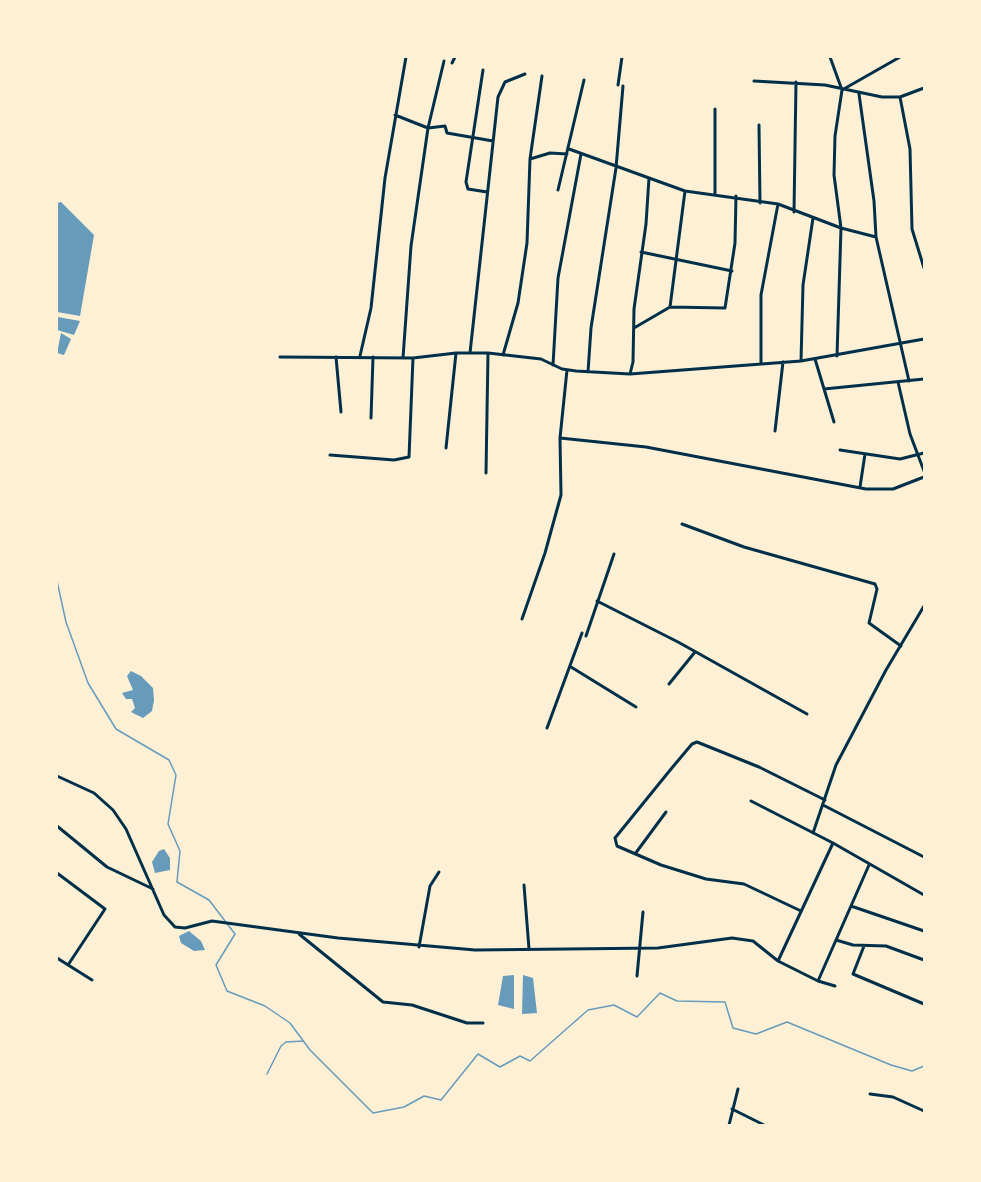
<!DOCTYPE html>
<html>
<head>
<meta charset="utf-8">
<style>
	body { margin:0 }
	#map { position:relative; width:981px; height:1182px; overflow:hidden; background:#fdf0d5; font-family:"Fira Sans Condensed",sans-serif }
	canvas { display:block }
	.frame { position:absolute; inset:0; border:58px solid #fdf0d5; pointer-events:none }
</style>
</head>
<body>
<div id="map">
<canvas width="981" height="1182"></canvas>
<div class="frame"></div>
</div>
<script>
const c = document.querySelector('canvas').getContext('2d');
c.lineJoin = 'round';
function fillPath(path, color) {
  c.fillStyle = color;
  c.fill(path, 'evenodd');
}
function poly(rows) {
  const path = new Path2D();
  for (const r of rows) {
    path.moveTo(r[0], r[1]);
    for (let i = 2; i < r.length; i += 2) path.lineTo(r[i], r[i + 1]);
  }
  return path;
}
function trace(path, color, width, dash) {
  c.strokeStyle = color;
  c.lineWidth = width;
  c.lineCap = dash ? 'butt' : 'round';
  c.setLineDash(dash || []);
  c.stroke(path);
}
fillPath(poly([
	[61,202,94,235,80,316,57,312,57,203],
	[58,317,80,321,74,335,57,330],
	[61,333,71,339,64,355,57,353],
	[131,671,141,676,153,688,154,700,152,711,143,718,131,712,135,708,132,699,126,699,122,693,133,690,127,676],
	[164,849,170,858,170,870,155,873,152,862,159,851],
	[189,931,201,941,205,950,194,951,181,943,179,936],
	[514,975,514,1009,498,1005,503,976],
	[523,975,533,978,537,1013,522,1014]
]), '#669bbc');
trace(poly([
	[57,405,57,419],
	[57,581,66,622,88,683,116,729,169,760,176,775,168,824,180,851,177,882,209,900,235,934,216,965,227,991,265,1006,290,1023,310,1050,373,1113,404,1107,424,1096,441,1100,478,1054,500,1067,520,1056,530,1061,588,1010,614,1005,637,1017,660,993,677,1001,725,1002,733,1028,756,1034,787,1022,891,1065,912,1071,924,1066],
	[267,1074,281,1046,286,1042,303,1041]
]), '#669bbc', 1.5);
trace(poly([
	[830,57,842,90,835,136,834,175,841,228,837,356],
	[452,63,455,57],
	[483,70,466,182,468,189,487,192],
	[754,81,825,85,882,97,900,97,924,88],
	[618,85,622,57],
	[842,90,900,57],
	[859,94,874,201,876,237,909,381],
	[900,97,910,149,912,229,924,268],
	[395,115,428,128,445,126,447,133,493,141],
	[759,125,760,203],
	[569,149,685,191,778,204,841,228,876,237],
	[530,159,550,153,567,154],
	[558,190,584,80],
	[715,194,715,109],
	[794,212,796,82],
	[641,252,732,271],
	[670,307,685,191],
	[634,328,670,307,725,308,735,243,736,196],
	[470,353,498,97,505,82,525,74],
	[503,355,518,303,527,243,530,159,542,76],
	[360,356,371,308,385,178,406,57],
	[280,357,413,358,456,353,488,353,541,359,562,369,576,371,630,374,801,361,924,339],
	[336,357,341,412],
	[403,358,411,246,428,128,444,61],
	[815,359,834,422],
	[801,361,803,285,813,218],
	[761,364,761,295,778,204],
	[553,365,558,278,581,154],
	[588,372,591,328,616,168,623,86],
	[630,374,633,362,634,309,646,224,649,178],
	[898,382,910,434,924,471],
	[824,389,924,379],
	[371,418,373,357],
	[775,431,783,362],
	[560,438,646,447,866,489,893,489,924,477],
	[446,448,456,353],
	[840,450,900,459,924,453],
	[330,455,394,460,409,457,413,358],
	[486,473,488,353],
	[860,487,865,454],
	[682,524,744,547,875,584,877,589,869,623,901,646],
	[597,601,678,642,807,714],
	[522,619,545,553,561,495,560,438,567,370],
	[586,636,614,554],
	[571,667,636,707],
	[669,684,695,652],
	[547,728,582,633],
	[57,776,94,793,113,810,126,829,164,915,175,927,185,928,212,921,338,938,475,950,658,948,732,938,753,941,778,961,818,981,835,986],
	[751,801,833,843,924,895],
	[823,805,924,857],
	[57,826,107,867,153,889],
	[813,833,836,765,886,670,924,606],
	[635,854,666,812],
	[57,873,105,909,68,965],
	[524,885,529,949],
	[851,906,924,931],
	[801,911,744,884,706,879,661,865,617,846,615,838,671,769,692,744,697,742,759,767,825,800],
	[299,934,383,1002,412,1005,467,1023,483,1023],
	[836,940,853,945,886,946,924,960],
	[864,946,853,974,924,1004],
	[419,947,430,886,439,872],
	[57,958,92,980],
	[778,961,833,843],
	[637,976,643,912],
	[818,981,869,865],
	[870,1094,893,1097,924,1111],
	[732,1109,764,1125],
	[729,1125,738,1089]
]), '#003049', 3);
</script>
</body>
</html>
